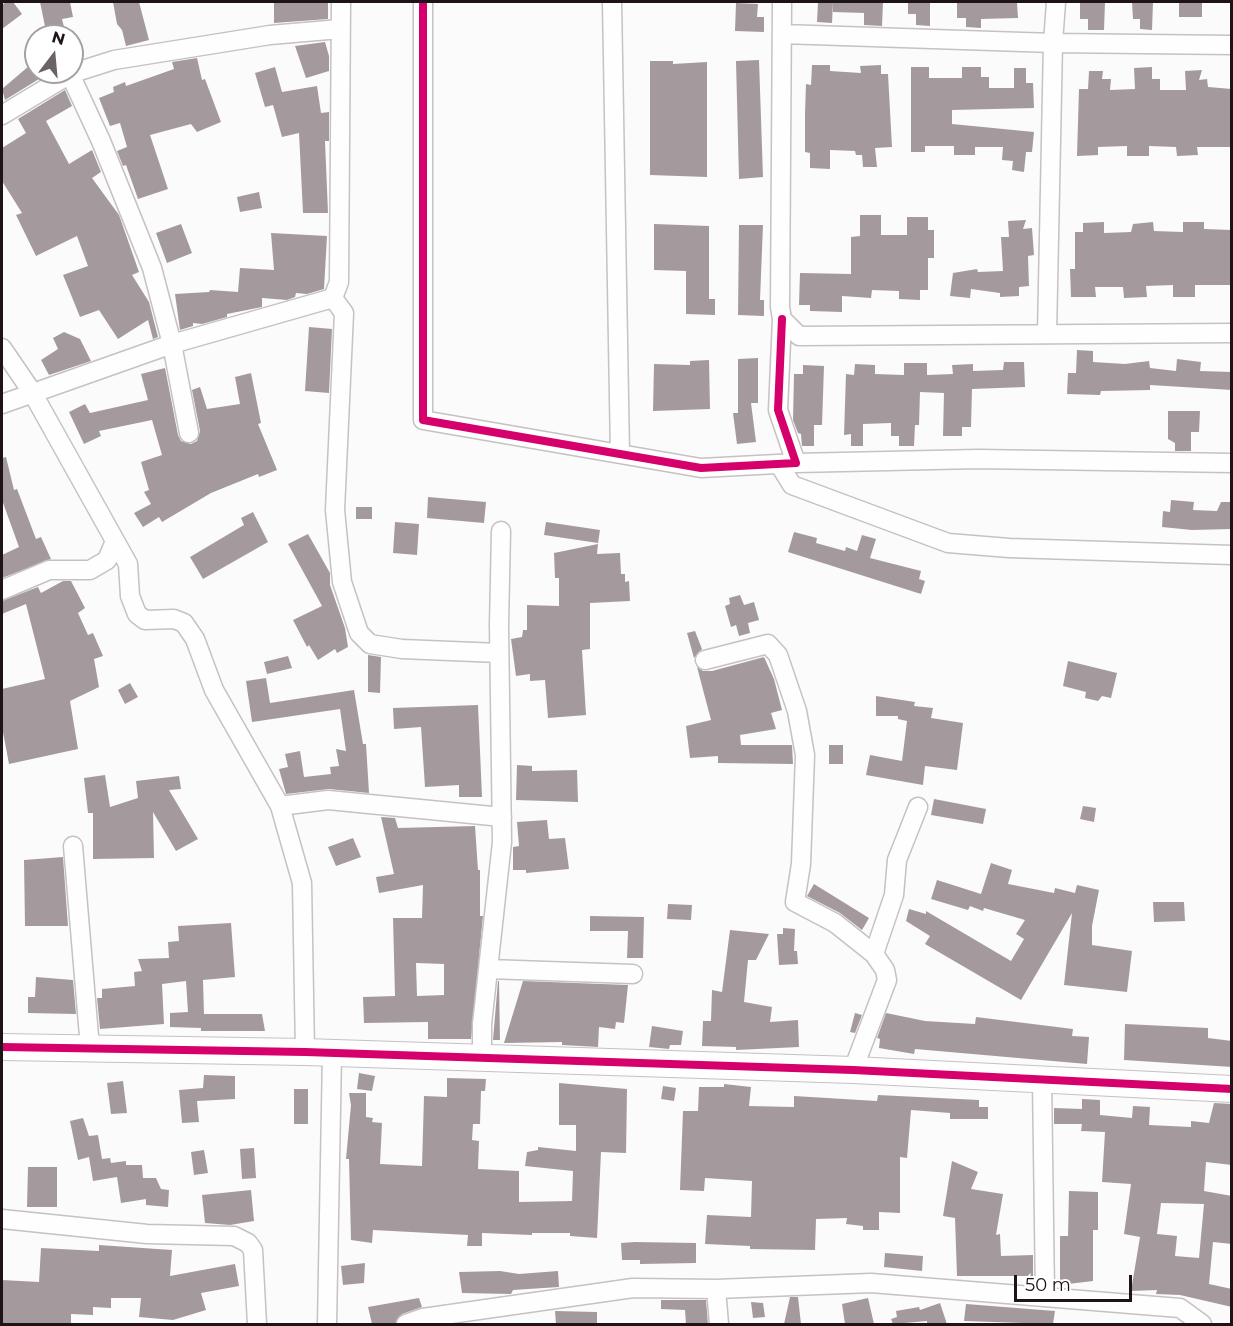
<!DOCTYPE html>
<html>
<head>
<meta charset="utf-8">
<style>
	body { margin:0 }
	#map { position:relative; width:1233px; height:1326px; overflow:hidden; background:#fbfbfb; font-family:Montserrat,sans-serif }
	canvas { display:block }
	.frame { position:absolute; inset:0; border:3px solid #1e1316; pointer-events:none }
	.north { position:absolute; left:24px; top:24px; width:60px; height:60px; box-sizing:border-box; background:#fff; border:2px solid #a5a1a2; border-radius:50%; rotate:16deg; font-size:16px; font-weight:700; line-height:24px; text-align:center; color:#1e1316 }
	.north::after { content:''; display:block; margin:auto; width:21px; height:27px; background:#6b6466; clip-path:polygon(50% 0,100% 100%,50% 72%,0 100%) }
	.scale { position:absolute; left:1014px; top:1275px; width:118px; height:27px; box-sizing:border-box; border:3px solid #1e1316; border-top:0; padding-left:8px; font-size:18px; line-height:21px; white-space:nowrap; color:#1e1316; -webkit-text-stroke:4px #fff; paint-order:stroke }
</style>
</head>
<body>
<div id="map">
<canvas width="1233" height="1326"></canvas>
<div class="frame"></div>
<div class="north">N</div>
<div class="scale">50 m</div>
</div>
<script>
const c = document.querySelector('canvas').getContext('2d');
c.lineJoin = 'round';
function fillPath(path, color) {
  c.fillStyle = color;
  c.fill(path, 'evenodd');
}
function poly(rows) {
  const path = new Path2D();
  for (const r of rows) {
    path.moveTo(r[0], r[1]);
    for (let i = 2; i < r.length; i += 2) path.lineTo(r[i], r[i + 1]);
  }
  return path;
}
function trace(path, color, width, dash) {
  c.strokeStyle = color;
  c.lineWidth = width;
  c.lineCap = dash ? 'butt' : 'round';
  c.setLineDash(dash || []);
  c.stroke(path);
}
fillPath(poly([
	[6,2,13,2,22,14,2,29,2,5],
	[40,2,70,2,73,17,62,19,64,27,46,31],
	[113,2,139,2,149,40,126,46,122,30,117,24],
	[274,2,328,2,328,19,274,23],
	[818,2,833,2,832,23,817,22],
	[833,2,883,2,882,26,864,25,864,13,833,12],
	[908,2,930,2,930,26,916,25,916,14,908,14],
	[957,2,1017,2,1018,18,981,19,981,28,966,27,966,18,957,18],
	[1080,2,1105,2,1104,30,1088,30,1088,19,1080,19],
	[1132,2,1153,2,1152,30,1140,29,1140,19,1133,19],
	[1179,2,1202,2,1202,17,1179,17],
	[736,3,758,4,757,17,764,17,764,32,735,31],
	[325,42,329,56,329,71,306,78,295,46],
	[197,58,202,80,205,79,221,122,197,132,191,124,150,135,168,189,138,199,126,165,123,166,117,151,127,147,120,123,110,126,99,98,114,92,113,87,125,82,126,86,174,69,172,62],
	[36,60,36,72,47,74,5,100,2,89],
	[759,60,763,177,739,179,736,61],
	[650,61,673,61,673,64,707,62,707,177,650,175],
	[812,65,830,65,830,71,861,73,860,66,881,65,881,74,888,74,892,147,875,148,877,167,863,167,862,155,856,155,855,151,830,150,830,169,810,168,810,153,805,152,805,113,806,84,811,85],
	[275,67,282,92,317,86,321,113,329,112,329,141,325,141,328,213,303,213,299,133,282,137,273,105,265,107,255,73],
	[911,67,929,67,929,78,962,78,962,67,981,67,981,77,989,77,989,88,1014,88,1014,68,1026,68,1026,83,1033,83,1034,108,952,110,952,124,1034,132,1032,152,1026,152,1024,172,1012,170,1013,161,1002,160,1003,147,975,147,975,155,954,155,954,146,925,146,925,152,911,152],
	[1152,67,1152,79,1160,79,1160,90,1186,90,1185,71,1202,70,1199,80,1207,79,1208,87,1232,89,1232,147,1197,147,1198,155,1177,156,1176,147,1149,146,1149,156,1127,156,1127,146,1098,147,1098,155,1077,156,1079,89,1088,89,1089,71,1103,71,1102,79,1111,79,1110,90,1135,89,1134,68],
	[65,90,72,106,46,121,69,164,92,150,101,172,92,178,119,215,139,272,132,275,149,302,158,337,153,339,148,320,118,339,99,310,80,317,63,275,88,266,77,236,36,256,16,215,22,213,2,181,2,148,26,133,18,119],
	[259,192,262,208,240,212,237,197],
	[860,215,881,215,881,235,907,235,907,217,928,217,928,230,934,230,934,258,928,258,928,290,920,290,920,300,899,299,899,291,872,290,871,298,842,296,842,312,810,311,810,305,799,305,800,273,851,274,851,237,860,236],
	[1026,220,1023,229,1032,228,1034,255,1028,256,1029,286,1019,287,1019,296,1000,297,1000,293,971,289,970,298,950,296,953,273,977,269,978,272,1003,271,1001,237,1009,237,1008,221],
	[1104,222,1104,233,1131,232,1133,224,1153,222,1154,231,1183,232,1183,222,1204,222,1204,229,1232,230,1232,285,1195,285,1195,297,1173,297,1173,285,1146,286,1147,297,1124,298,1123,287,1095,287,1096,297,1071,297,1070,269,1075,269,1075,232,1083,232,1083,223],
	[181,224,192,253,167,263,156,233],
	[654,224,709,226,709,299,715,299,715,315,686,314,686,271,654,270],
	[739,225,763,225,760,300,764,300,764,316,738,315],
	[271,233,327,236,324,289,307,294,296,293,295,297,287,300,262,298,262,307,227,314,227,317,202,324,193,323,193,326,180,330,175,294,209,292,210,290,238,292,240,268,274,270],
	[309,327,332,329,329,393,305,391],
	[64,332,80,339,91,361,49,375,41,360,58,349,53,338],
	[1077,350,1093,351,1093,362,1125,364,1149,361,1150,368,1176,371,1177,359,1201,362,1200,371,1232,372,1232,390,1150,385,1150,390,1101,391,1100,395,1067,394,1068,373,1076,373],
	[758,358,758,403,751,403,756,442,737,444,733,413,738,413,738,359],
	[709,360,710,409,653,411,654,364,690,365,690,361],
	[1004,362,1024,362,1025,387,972,389,971,427,962,427,962,436,943,436,944,393,920,392,919,425,915,425,914,446,899,446,899,436,891,436,891,423,863,424,863,446,851,446,851,434,844,435,846,374,854,375,855,364,875,365,875,374,904,375,904,363,927,363,927,375,953,374,952,365,973,364,973,371,1003,370],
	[803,365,824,366,822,425,814,425,814,446,802,446,801,434,798,433,793,420,794,374,803,374],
	[165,368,178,435,181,441,191,444,197,441,200,431,192,390,200,387,207,409,240,404,235,377,251,373,261,423,258,424,277,470,259,477,258,474,211,493,162,522,159,517,143,527,134,513,151,504,144,492,149,490,141,462,162,455,152,420,99,431,101,436,84,444,69,412,85,404,90,413,148,400,141,374],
	[1168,411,1200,411,1199,432,1191,432,1191,451,1175,451,1175,443,1168,439],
	[6,457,14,490,17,489,36,539,41,537,51,559,2,578,2,555,19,547,2,500,2,458],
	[428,497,486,502,484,523,427,518],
	[1171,500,1194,502,1193,510,1217,511,1221,502,1232,502,1232,529,1192,530,1162,527,1163,511,1170,512],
	[356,507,372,507,372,519,356,519],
	[253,512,268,542,203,579,190,557,244,525,241,518],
	[395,522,419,524,417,555,393,553],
	[546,522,600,530,598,543,544,535],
	[794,532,817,538,816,543,845,551,846,547,857,551,862,535,876,539,870,558,921,571,919,579,925,581,921,594,788,552],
	[308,534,330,573,330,585,345,628,348,647,337,653,335,649,318,660,309,645,307,647,293,620,322,606,288,544],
	[598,544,597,554,620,553,621,574,625,574,625,582,629,581,630,601,590,603,590,649,582,650,586,715,548,718,545,680,530,681,530,674,516,676,511,639,522,637,523,630,527,630,527,605,559,606,559,578,555,578,554,553],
	[63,581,71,581,85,608,78,613,88,635,93,633,103,656,94,659,99,687,70,701,78,749,9,764,2,727,2,689,45,679,26,604,2,614,2,601,38,587,41,593],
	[740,595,744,605,754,602,759,620,748,623,750,633,739,636,736,625,731,627,725,606,730,604,729,598],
	[695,631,702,649,694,658,687,633],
	[368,655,381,657,380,693,368,692],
	[288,656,292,668,267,674,264,662],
	[764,657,774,679,782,710,771,713,776,729,740,735,741,745,792,745,793,764,718,763,718,756,690,758,686,726,711,720,697,667,703,671,712,671],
	[1068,661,1117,673,1111,698,1102,696,1098,701,1085,698,1086,692,1063,686],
	[266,678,270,703,354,690,363,744,366,744,369,793,329,789,286,794,279,769,288,767,285,754,300,751,304,777,331,774,330,767,339,766,336,749,346,751,340,709,252,722,246,681],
	[130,683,138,697,125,704,118,690],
	[876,696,915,702,914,706,933,708,931,718,963,723,957,770,925,766,923,785,866,775,870,755,902,761,907,721,898,719,898,716,876,716],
	[478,705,482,797,459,797,459,785,425,787,421,727,394,729,393,708],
	[829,745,843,745,843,764,829,764],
	[517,765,532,766,532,771,577,770,578,802,516,800],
	[105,775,110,807,138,798,136,781,179,776,181,789,169,790,198,839,176,851,153,812,154,858,93,859,93,813,88,813,84,778],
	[934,799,986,809,983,824,931,815],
	[1083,806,1096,808,1094,822,1080,819],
	[381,817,395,818,398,828,475,826,478,870,480,870,480,916,483,916,471,1039,428,1039,428,1022,364,1023,363,997,395,996,393,918,422,918,423,885,379,893,376,877,394,874],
	[416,963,444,964,444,995,417,996],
	[547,820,549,839,565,838,569,869,526,873,526,870,513,870,513,847,519,846,517,822],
	[353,838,361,857,336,866,328,847],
	[63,857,68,926,25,926,24,860],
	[991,863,1012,870,1008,884,1054,893,1055,888,1075,893,1077,885,1099,890,1092,926,1092,945,1132,951,1127,992,1064,985,1072,913,1021,1000,925,944,930,936,906,921,909,909,926,914,926,911,1011,961,1024,939,1016,934,1025,920,984,908,983,911,970,906,968,910,931,899,937,880,981,894],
	[814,884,869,918,862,930,840,913,807,896],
	[1153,902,1184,902,1185,921,1154,922],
	[668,904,692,905,691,920,667,919],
	[590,916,644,917,643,958,627,958,628,931,590,931],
	[231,923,235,977,203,980,204,1014,262,1014,265,1031,201,1031,201,1028,170,1027,170,1013,188,1012,186,981,162,984,164,1024,100,1029,97,998,102,998,102,989,135,986,134,972,142,971,138,959,169,958,168,942,179,941,178,926],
	[783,928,795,929,794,951,797,951,798,964,779,965,777,934,783,934],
	[730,930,769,934,756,960,748,960,744,1002,772,1007,770,1022,798,1020,799,1047,736,1050,736,1047,702,1046,703,1021,711,1021,712,990,722,992],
	[36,977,73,980,76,1014,28,1013,28,997,35,997],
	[498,981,499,981,500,1040,493,1040],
	[523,981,628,985,624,1023,616,1022,615,1029,599,1027,598,1047,562,1045,562,1042,504,1043],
	[855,1013,862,1015,855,1033,850,1032],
	[886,1013,925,1021,975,1024,976,1017,1073,1029,1072,1036,1089,1037,1087,1064,915,1049,914,1054,879,1048,880,1039,877,1038],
	[1125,1024,1208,1028,1208,1038,1232,1041,1232,1067,1124,1060],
	[652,1026,683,1031,681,1045,670,1045,669,1049,649,1047],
	[359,1073,375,1076,372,1091,357,1089],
	[204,1075,235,1076,235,1099,197,1101,199,1122,182,1123,179,1090,203,1088],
	[447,1078,486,1079,485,1091,481,1091,480,1124,473,1124,472,1140,479,1141,478,1169,519,1171,519,1202,572,1201,573,1171,525,1166,527,1152,538,1150,538,1147,576,1151,576,1125,559,1125,559,1083,627,1089,626,1153,601,1152,597,1238,570,1236,570,1233,532,1233,532,1235,482,1233,482,1246,467,1246,468,1235,373,1230,372,1243,351,1240,349,1159,346,1159,351,1105,349,1093,366,1093,366,1117,373,1118,372,1122,382,1123,380,1164,422,1166,424,1096,447,1097],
	[123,1081,127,1113,111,1114,107,1083],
	[724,1084,751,1087,749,1106,794,1107,794,1096,877,1101,878,1095,979,1100,979,1107,988,1107,988,1119,950,1119,950,1113,911,1110,907,1158,900,1157,900,1213,879,1212,879,1230,863,1230,863,1226,846,1224,847,1218,816,1219,815,1250,750,1249,750,1246,705,1244,707,1215,751,1217,752,1181,705,1178,704,1191,680,1190,683,1111,698,1111,699,1087,724,1087],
	[663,1086,676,1088,674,1101,661,1099],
	[294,1089,308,1089,308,1124,294,1124],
	[1082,1099,1100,1100,1100,1115,1132,1118,1133,1106,1150,1107,1149,1125,1191,1127,1191,1121,1209,1123,1214,1103,1232,1104,1232,1165,1206,1162,1204,1191,1232,1196,1232,1244,1213,1242,1209,1284,1232,1289,1232,1307,1180,1295,1156,1294,1157,1290,1131,1291,1140,1237,1124,1234,1131,1184,1102,1182,1105,1132,1081,1131,1082,1124,1054,1124,1054,1108,1082,1109],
	[1161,1203,1204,1204,1199,1258,1175,1256,1177,1236,1157,1234],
	[83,1118,89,1136,98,1135,102,1159,110,1158,111,1163,126,1161,126,1165,142,1165,143,1178,156,1178,161,1189,169,1190,168,1207,146,1205,146,1199,121,1203,117,1177,93,1181,89,1157,78,1160,70,1121],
	[254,1148,256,1178,242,1179,240,1149],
	[204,1150,208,1173,194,1175,191,1152],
	[952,1161,978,1172,971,1189,1003,1194,996,1235,1000,1234,1001,1256,1033,1255,1033,1276,957,1276,955,1218,943,1216],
	[28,1167,57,1167,57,1207,27,1207],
	[251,1190,254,1221,230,1225,205,1223,202,1195],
	[1069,1191,1098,1192,1098,1230,1093,1230,1093,1281,1060,1285,1060,1236,1068,1236],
	[635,1242,696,1243,696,1263,640,1264,640,1260,622,1260,621,1243],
	[99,1245,172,1250,170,1276,235,1264,239,1286,201,1293,206,1310,173,1320,139,1317,141,1298,111,1298,111,1308,93,1307,93,1315,71,1314,71,1324,2,1324,2,1280,39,1282,41,1248,99,1251],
	[885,1253,923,1256,922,1271,884,1267],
	[365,1263,364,1283,343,1285,341,1266],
	[500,1271,519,1274,558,1271,559,1287,513,1290,511,1294,462,1293,459,1272],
	[790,1297,798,1297,801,1324,784,1324],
	[419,1298,422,1307,402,1314,395,1324,372,1324,368,1307],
	[868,1298,874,1324,845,1324,842,1304],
	[661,1300,706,1300,708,1324,686,1324,685,1310,661,1309],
	[751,1302,763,1303,765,1317,753,1318],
	[940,1303,947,1324,927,1324,927,1321,893,1324,891,1319,897,1317,896,1311,919,1307,920,1310],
	[966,1304,1055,1311,1053,1324,964,1321],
	[555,1311,597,1312,597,1324,556,1324]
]), '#a49a9d');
const street = poly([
	[423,2,423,420,701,468,796,463,778,410,782,319],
	[612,2,620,454],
	[782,2,780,307,782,319,799,336,1232,333],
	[782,34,1053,43,1232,45],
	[70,74,101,141,152,268,172,344,189,433],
	[2,115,70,74,114,60,270,35,340,29],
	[333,298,344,313,335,510,342,582,359,633,370,644,402,649,499,653],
	[1047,334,1053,43,1056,2],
	[2,348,32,392,128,564,130,596,137,614,145,620,174,619,184,623,195,639,214,690,280,806,302,883,305,1052],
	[2,404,172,344,333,298,339,282,341,2],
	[796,463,978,459,1232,463],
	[779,464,792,485,948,543,1009,548,1232,555],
	[2,590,49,570,90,570,107,560,115,541],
	[705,660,768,644,778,655,797,711,805,755,801,864,795,902,835,923,874,954,885,970,887,980,853,1070],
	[280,806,328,800,502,817],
	[73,846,90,1048],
	[874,954,894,895,897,860,918,807],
	[488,969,633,974],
	[482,1059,482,1024,502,842,499,625,501,531],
	[1042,1080,1045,1295],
	[2,1219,147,1234,234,1236,248,1243,253,1250,257,1324],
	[716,1289,719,1324],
	[327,1324,332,1054],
	[406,1324,423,1318,633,1288,716,1289,871,1283,1180,1308,1202,1324]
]);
const secondary = poly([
	[2,1047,305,1052,853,1070,1232,1089]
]);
trace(street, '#c6c1c2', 21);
trace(secondary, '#c6c1c2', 28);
trace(street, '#fefefe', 18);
trace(secondary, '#fefefe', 26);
trace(poly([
	[423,2,423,420,701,468,796,463,778,410,782,319],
	[2,1047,305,1052,853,1070,1232,1089]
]), '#d6006c', 8);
</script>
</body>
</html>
